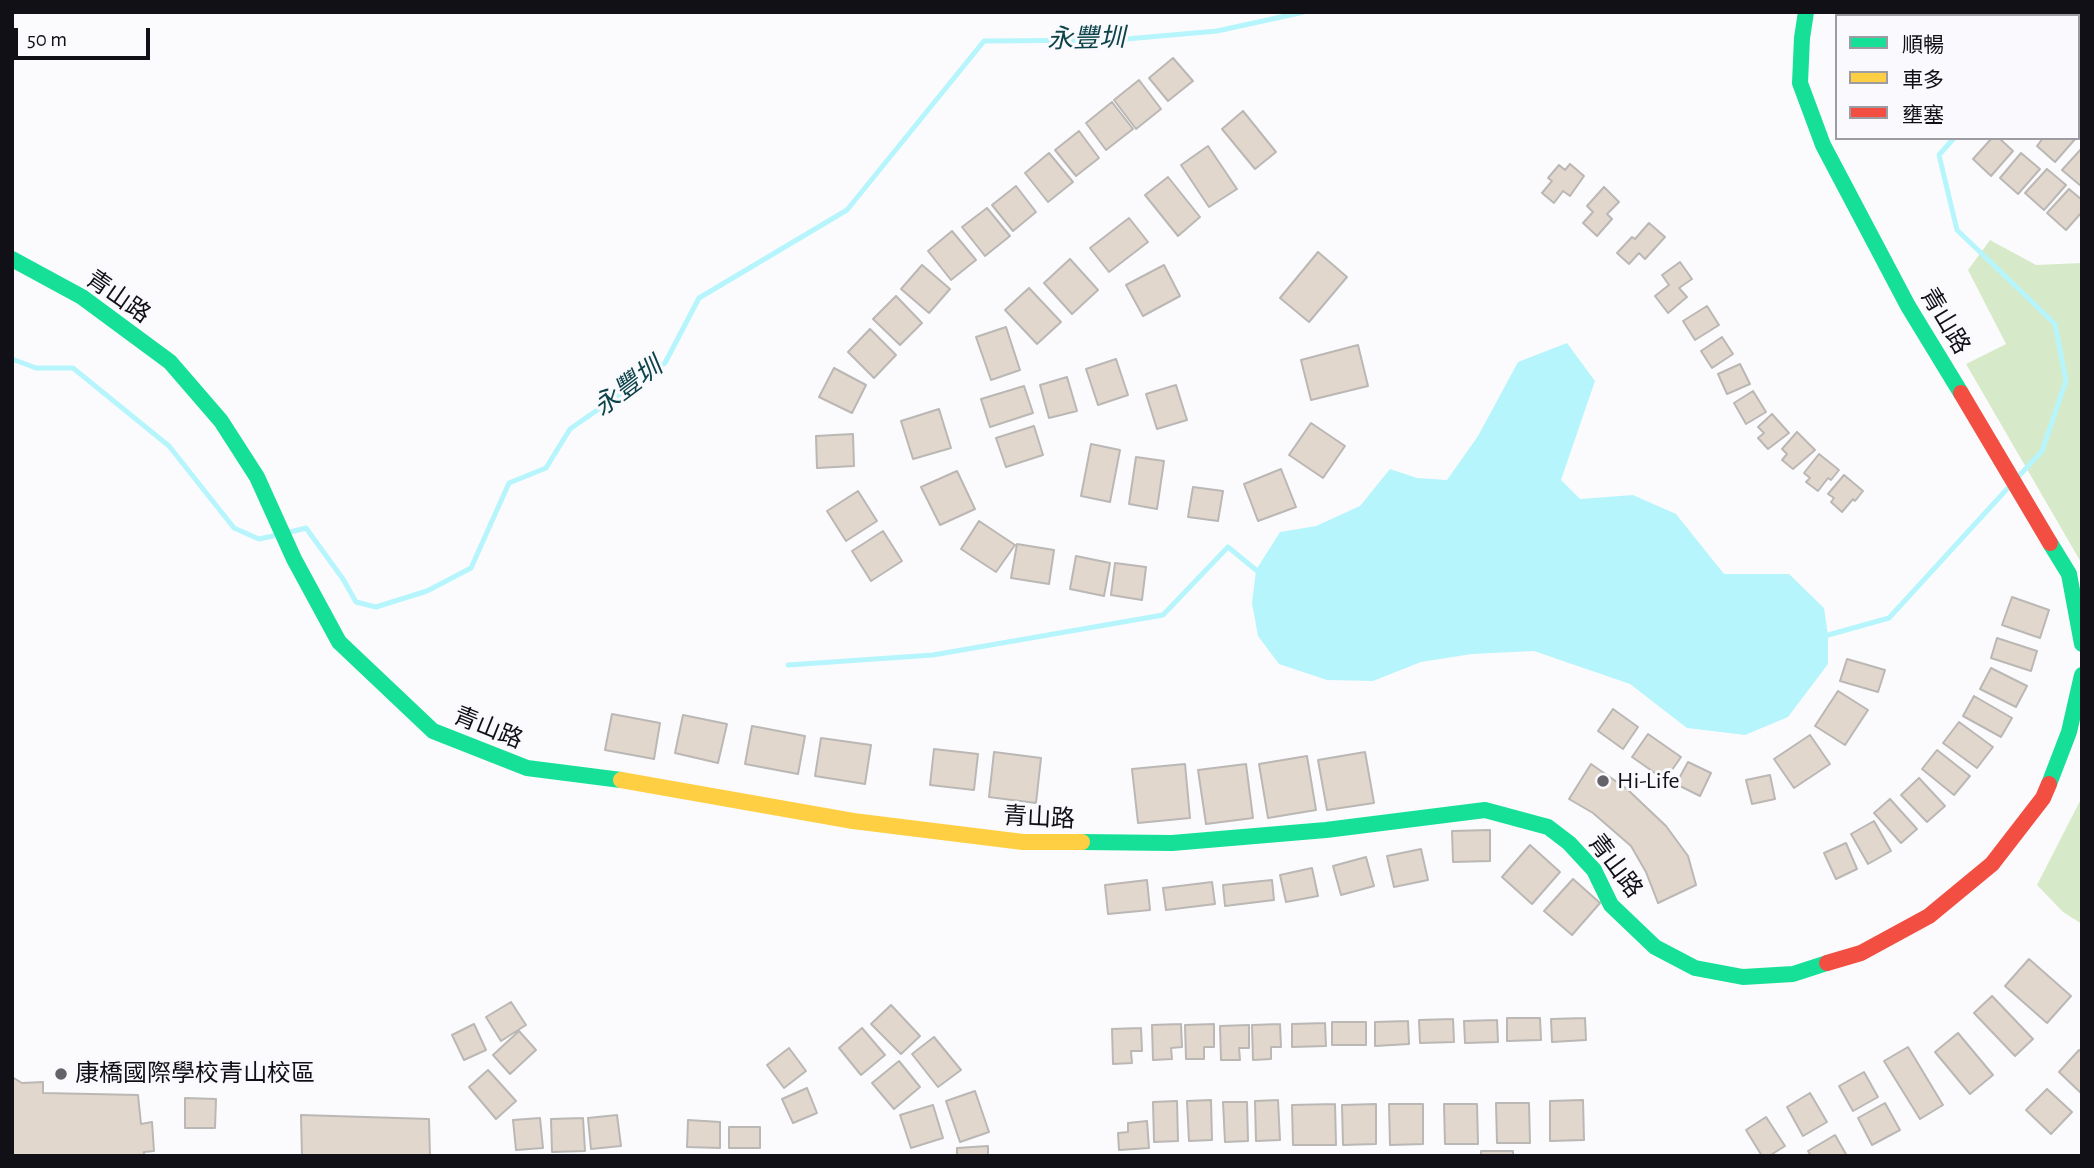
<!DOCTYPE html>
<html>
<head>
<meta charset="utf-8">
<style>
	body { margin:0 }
	#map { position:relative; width:2094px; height:1168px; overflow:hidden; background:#fbfbfd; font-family:"Alegreya Sans","Noto Sans TC",sans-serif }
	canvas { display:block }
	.frame { position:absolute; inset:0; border:14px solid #111017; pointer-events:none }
	.legend { position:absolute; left:1835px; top:14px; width:245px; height:126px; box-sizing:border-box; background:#fafafe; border:2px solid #9d9ca2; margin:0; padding:9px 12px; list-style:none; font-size:21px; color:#111017 }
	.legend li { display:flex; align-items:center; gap:14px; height:35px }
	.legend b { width:35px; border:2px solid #9d9ca2 }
	.scale { position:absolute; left:14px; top:28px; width:136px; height:32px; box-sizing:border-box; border:4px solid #111017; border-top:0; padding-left:9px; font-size:21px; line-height:24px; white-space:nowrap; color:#111017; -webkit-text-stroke:5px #fafafe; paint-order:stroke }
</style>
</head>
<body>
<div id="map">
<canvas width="2094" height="1168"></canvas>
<div class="frame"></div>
<ul class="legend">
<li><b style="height:9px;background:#16e098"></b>順暢</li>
<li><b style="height:9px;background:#ffcf43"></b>車多</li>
<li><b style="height:9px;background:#f24e42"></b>壅塞</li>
</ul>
<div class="scale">50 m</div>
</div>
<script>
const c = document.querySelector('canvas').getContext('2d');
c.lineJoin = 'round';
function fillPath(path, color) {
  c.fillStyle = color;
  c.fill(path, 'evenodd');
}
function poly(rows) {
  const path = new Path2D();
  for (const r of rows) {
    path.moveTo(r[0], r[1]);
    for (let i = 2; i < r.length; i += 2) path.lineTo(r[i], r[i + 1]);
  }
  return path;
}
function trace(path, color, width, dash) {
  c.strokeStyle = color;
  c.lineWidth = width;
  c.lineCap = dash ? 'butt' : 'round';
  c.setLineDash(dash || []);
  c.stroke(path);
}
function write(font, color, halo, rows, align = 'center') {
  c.font = font + ' "Alegreya Sans","Noto Sans TC",sans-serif';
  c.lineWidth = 6;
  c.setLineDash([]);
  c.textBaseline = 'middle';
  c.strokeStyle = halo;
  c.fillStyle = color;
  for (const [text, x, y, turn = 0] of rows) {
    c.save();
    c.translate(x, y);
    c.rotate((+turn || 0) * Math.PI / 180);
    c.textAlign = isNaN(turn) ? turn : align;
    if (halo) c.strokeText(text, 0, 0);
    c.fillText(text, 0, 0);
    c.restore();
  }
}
fillPath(poly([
	[1990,240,2036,265,2082,263,2082,564,1966,364,2006,344,1968,270],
	[2082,797,2082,924,2063,912,2037,885]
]), '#d6eac9');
fillPath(poly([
	[1567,343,1595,381,1561,480,1580,499,1633,495,1676,514,1724,574,1789,574,1824,608,1828,635,1828,664,1788,717,1745,735,1687,728,1630,684,1534,651,1472,654,1421,662,1373,681,1327,680,1279,664,1258,636,1252,603,1256,570,1280,532,1316,526,1360,506,1390,469,1417,478,1447,480,1478,436,1518,362]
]), '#b7f5fc');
trace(poly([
	[2067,16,2070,12],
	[1954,138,1939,155,1957,230,2055,324,2066,381,2042,451,2018,477],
	[12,359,36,368,73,368,169,446,234,528,259,539,273,536],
	[290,532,306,528,343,579,356,602,376,607,427,591,471,568,509,483,546,468,570,429,665,363,699,298,847,210,984,41,1115,40,1217,31,1304,12],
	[1828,635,1889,618,2007,489],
	[788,665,933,655,1163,615,1228,547,1256,570]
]), '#b7f5fc', 5);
const building = poly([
	[1173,58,1193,81,1168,101,1149,78,1173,58],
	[1139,80,1161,109,1136,129,1114,100,1139,80],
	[1112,102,1133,129,1106,150,1086,123,1112,102],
	[1243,111,1276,152,1255,169,1222,129,1243,111],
	[1079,131,1099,158,1076,176,1055,150,1079,131],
	[1992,138,1999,138,2013,151,1991,176,1973,159,1992,138],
	[2043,138,2076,138,2055,162,2037,146,2043,138],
	[1208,146,1237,189,1209,207,1181,165,1208,146],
	[2082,148,2082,185,2081,186,2062,170,2082,148],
	[1049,153,1073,182,1048,202,1025,173,1049,153],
	[2021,153,2040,169,2018,194,2000,178,2021,153],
	[1570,164,1584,176,1570,196,1563,191,1554,203,1542,193,1552,181,1548,178,1559,165,1565,170,1570,164],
	[2047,169,2066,185,2044,210,2025,193,2047,169],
	[1168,177,1200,217,1178,236,1145,195,1168,177],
	[1016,186,1036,212,1013,231,992,205,1016,186],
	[1604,187,1619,202,1607,214,1612,219,1597,236,1583,223,1593,212,1587,206,1604,187],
	[2069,189,2082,200,2082,212,2066,230,2047,213,2069,189],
	[987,208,1010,236,985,256,962,227,987,208],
	[1129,218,1148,242,1109,272,1090,248,1129,218],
	[1649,223,1665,237,1645,259,1639,253,1629,264,1617,253,1632,237,1635,239,1649,223],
	[952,231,976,260,951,280,928,251,952,231],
	[1318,252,1347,277,1309,322,1280,298,1318,252],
	[1070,259,1098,290,1072,314,1044,283,1070,259],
	[1680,262,1692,279,1679,288,1687,297,1668,313,1655,296,1669,285,1662,275,1680,262],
	[922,265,950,289,929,313,901,289,922,265],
	[1164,265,1180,296,1143,316,1126,285,1164,265],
	[1029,288,1061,322,1037,344,1005,310,1029,288],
	[896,296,922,323,900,345,873,319,896,296],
	[1707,306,1719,325,1695,340,1683,321,1707,306],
	[1006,327,1020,370,991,380,976,337,1006,327],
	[870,329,896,355,874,378,848,352,870,329],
	[1722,337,1733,354,1712,368,1701,351,1722,337],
	[1358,345,1368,386,1311,400,1301,360,1358,345],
	[1116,359,1128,395,1098,405,1086,369,1116,359],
	[1740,364,1750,384,1727,394,1718,374,1740,364],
	[834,368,866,385,852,413,819,397,834,368],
	[1067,377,1077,411,1049,418,1040,385,1067,377],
	[1176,385,1187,420,1157,429,1146,394,1176,385],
	[1024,386,1033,413,990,427,981,399,1024,386],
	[1753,391,1766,412,1746,424,1734,403,1753,391],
	[939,409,951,448,913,459,901,421,939,409],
	[1772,414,1789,433,1768,449,1758,438,1764,433,1758,427,1772,414],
	[1311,423,1345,446,1323,478,1289,455,1311,423],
	[1034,426,1043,455,1006,467,996,438,1034,426],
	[1797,432,1815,450,1793,469,1782,460,1787,454,1782,449,1797,432],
	[853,434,854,466,817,468,816,436,853,434],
	[1091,444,1120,450,1110,502,1081,496,1091,444],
	[1819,454,1839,470,1831,480,1828,478,1818,491,1806,482,1810,478,1804,473,1819,454],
	[1136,457,1164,461,1157,509,1129,504,1136,457],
	[1281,469,1296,507,1258,521,1244,484,1281,469],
	[957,471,975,509,940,525,921,487,957,471],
	[1844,475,1863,491,1855,501,1853,499,1842,512,1831,502,1834,498,1828,494,1844,475],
	[1193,487,1223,491,1218,521,1188,517,1193,487],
	[858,491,877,521,846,541,827,511,858,491],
	[979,521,1015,545,996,572,961,549,979,521],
	[883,531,902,561,871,581,852,551,883,531],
	[1017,544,1054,550,1049,584,1011,578,1017,544],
	[1076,556,1110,563,1104,596,1070,589,1076,556],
	[1115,563,1146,567,1142,600,1111,595,1115,563],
	[2012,597,2049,610,2040,638,2002,625,2012,597],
	[1997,638,2037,651,2031,671,1991,658,1997,638],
	[1847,659,1885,670,1878,692,1840,681,1847,659],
	[1991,668,2027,686,2016,707,1980,689,1991,668],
	[1838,691,1868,710,1845,745,1815,726,1838,691],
	[1974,696,2012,718,2001,737,1963,716,1974,696],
	[1613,709,1638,727,1623,749,1598,731,1613,709],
	[612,714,660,723,654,759,605,750,612,714],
	[683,715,727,724,718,763,675,753,683,715],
	[1959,722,1993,747,1977,768,1943,743,1959,722],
	[752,726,805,736,798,774,745,764,752,726],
	[1648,734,1681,757,1665,780,1632,757,1648,734],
	[1810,735,1830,764,1794,788,1774,759,1810,735],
	[821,738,871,745,865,784,815,776,821,738],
	[934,749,978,754,974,790,930,785,934,749],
	[1937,750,1970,776,1954,795,1922,769,1937,750],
	[994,752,1041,758,1036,803,989,797,994,752],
	[1365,752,1374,803,1327,810,1318,760,1365,752],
	[1307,756,1316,810,1268,818,1259,764,1307,756],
	[1688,762,1711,773,1700,796,1676,784,1688,762],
	[1185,764,1190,818,1138,823,1132,769,1185,764],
	[1246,764,1253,818,1206,824,1198,770,1246,764],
	[1591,764,1627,789,1666,826,1688,856,1696,885,1658,903,1646,872,1631,846,1593,813,1569,799,1591,764],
	[1770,775,1775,799,1752,804,1746,780,1770,775],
	[1919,778,1945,806,1927,822,1901,795,1919,778],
	[1890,799,1917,829,1901,843,1874,813,1890,799],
	[1874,821,1891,851,1868,864,1851,834,1874,821],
	[1490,830,1490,861,1453,862,1452,831,1490,830],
	[1846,843,1857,869,1836,879,1824,853,1846,843],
	[1530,845,1560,872,1532,904,1502,877,1530,845],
	[1421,849,1428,880,1394,887,1387,856,1421,849],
	[1366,857,1374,886,1341,895,1333,866,1366,857],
	[1312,868,1318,896,1286,902,1280,875,1312,868],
	[1573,879,1600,903,1572,935,1544,911,1573,879],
	[1147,880,1150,910,1108,914,1105,885,1147,880],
	[1272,880,1274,900,1225,906,1223,885,1272,880],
	[1212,882,1215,904,1166,910,1163,888,1212,882],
	[2029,959,2071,996,2047,1023,2005,986,2029,959],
	[1992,996,2033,1039,2015,1056,1974,1013,1992,996],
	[511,1002,526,1025,501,1041,486,1017,511,1002],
	[891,1005,920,1036,901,1054,871,1024,891,1005],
	[1507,1018,1540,1018,1541,1040,1507,1041,1507,1018],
	[1585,1018,1586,1040,1552,1042,1551,1019,1585,1018],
	[1453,1019,1454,1042,1420,1043,1419,1020,1453,1019],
	[1497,1020,1498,1042,1465,1043,1464,1021,1497,1020],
	[1408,1021,1409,1044,1375,1046,1375,1022,1408,1021],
	[1332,1022,1366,1022,1366,1045,1332,1045,1332,1022],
	[1325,1023,1326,1046,1292,1047,1292,1024,1325,1023],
	[474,1024,486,1050,464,1060,452,1035,474,1024],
	[1181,1024,1182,1047,1171,1048,1172,1059,1153,1060,1152,1025,1181,1024],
	[1214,1024,1214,1047,1204,1047,1204,1059,1186,1059,1185,1025,1214,1024],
	[1280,1024,1281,1047,1271,1047,1271,1059,1253,1060,1252,1025,1280,1024],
	[1249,1025,1249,1048,1239,1048,1240,1060,1221,1060,1220,1026,1249,1025],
	[862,1028,885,1055,861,1075,839,1048,862,1028],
	[1141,1028,1142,1051,1131,1051,1132,1063,1113,1064,1112,1029,1141,1028],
	[519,1031,536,1050,510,1074,493,1055,519,1031],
	[1958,1033,1993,1075,1970,1094,1935,1052,1958,1033],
	[934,1037,961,1070,938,1087,912,1054,934,1037],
	[1908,1047,1943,1105,1920,1119,1884,1061,1908,1047],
	[789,1048,806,1071,784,1088,767,1065,789,1048],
	[2079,1050,2082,1052,2082,1094,2059,1072,2079,1050],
	[899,1061,920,1087,894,1109,872,1083,899,1061],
	[488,1070,516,1101,496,1119,469,1087,488,1070],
	[1864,1072,1878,1097,1853,1111,1839,1086,1864,1072],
	[12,1077,22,1083,43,1082,43,1093,138,1095,141,1124,152,1122,154,1151,144,1152,144,1156,12,1156,12,1077],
	[807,1088,817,1113,793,1123,782,1099,807,1088],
	[2047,1089,2072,1112,2051,1134,2026,1110,2047,1089],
	[975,1091,989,1132,960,1142,946,1101,975,1091],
	[1810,1093,1827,1122,1803,1136,1787,1107,1810,1093],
	[185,1098,216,1099,215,1128,185,1128,185,1098],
	[1211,1100,1212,1140,1189,1141,1187,1101,1211,1100],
	[1278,1100,1280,1140,1256,1141,1255,1101,1278,1100],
	[1583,1100,1584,1140,1550,1141,1550,1101,1583,1100],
	[1177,1101,1178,1141,1154,1142,1153,1102,1177,1101],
	[1223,1102,1247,1102,1248,1141,1225,1142,1223,1102],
	[1496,1103,1529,1103,1530,1143,1497,1143,1496,1103],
	[1885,1103,1900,1130,1872,1145,1858,1118,1885,1103],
	[1335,1104,1336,1145,1293,1145,1292,1105,1335,1104],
	[1376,1104,1376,1144,1343,1145,1342,1105,1376,1104],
	[1389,1104,1423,1104,1423,1144,1390,1145,1389,1104],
	[1444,1104,1477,1104,1478,1144,1445,1144,1444,1104],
	[933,1105,943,1138,911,1148,900,1115,933,1105],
	[301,1115,429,1119,430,1156,302,1156,301,1115],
	[617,1115,621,1146,591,1149,588,1118,617,1115],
	[1766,1117,1785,1146,1769,1156,1762,1156,1746,1130,1766,1117],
	[540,1118,543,1148,516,1150,513,1120,540,1118],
	[583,1118,585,1151,552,1152,551,1119,583,1118],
	[688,1120,720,1122,720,1148,687,1147,688,1120],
	[1147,1121,1149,1148,1119,1150,1118,1133,1128,1132,1128,1123,1147,1121],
	[729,1127,760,1127,760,1148,729,1148,729,1127],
	[1835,1135,1847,1156,1811,1156,1808,1151,1835,1135],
	[988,1146,988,1156,957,1156,957,1148,988,1146],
	[1481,1151,1513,1151,1513,1156,1481,1156,1481,1151]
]);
fillPath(building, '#e2d7cc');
trace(building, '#bab7b5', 2);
trace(poly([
	[1806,12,1802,38,1800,83,1823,145,1908,306,1961,393],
	[12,259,82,297,170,362,221,421,257,477,294,559,339,642,433,731,527,768,621,780],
	[2050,543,2069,574,2082,644],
	[2049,784,2069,732,2082,675],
	[1082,842,1172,843,1326,830,1485,810,1548,827,1569,843,1594,870,1611,905,1655,947,1695,968,1743,977,1793,974,1827,963]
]), '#16e098', 16);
trace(poly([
	[621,780,853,821,1023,842,1082,842]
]), '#ffcf43', 16);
trace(poly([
	[1961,393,2050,543],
	[1827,963,1861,953,1929,916,1992,864,2043,798,2049,784]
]), '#f24e42', 16);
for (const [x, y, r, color] of [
	[1603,781,7,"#636268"],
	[61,1074,7,"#636268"]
]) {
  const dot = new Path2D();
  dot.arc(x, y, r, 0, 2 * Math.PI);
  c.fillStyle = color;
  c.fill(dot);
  trace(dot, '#fafafe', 2.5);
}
write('24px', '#111017', '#fafafe', [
	["青山路",118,297,35],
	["青山路",1945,321,59],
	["青山路",488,728,22],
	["青山路",1039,818,3],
	["青山路",1615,866,53]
]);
write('24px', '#111017', '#fafafe', [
	["Hi-Life",1617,781],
	["康橋國際學校青山校區",75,1074]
], 'left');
write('italic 26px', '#0d444a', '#fafafe', [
	["永豐圳",1086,39,-1],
	["永豐圳",628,387,-37]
]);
</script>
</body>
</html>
